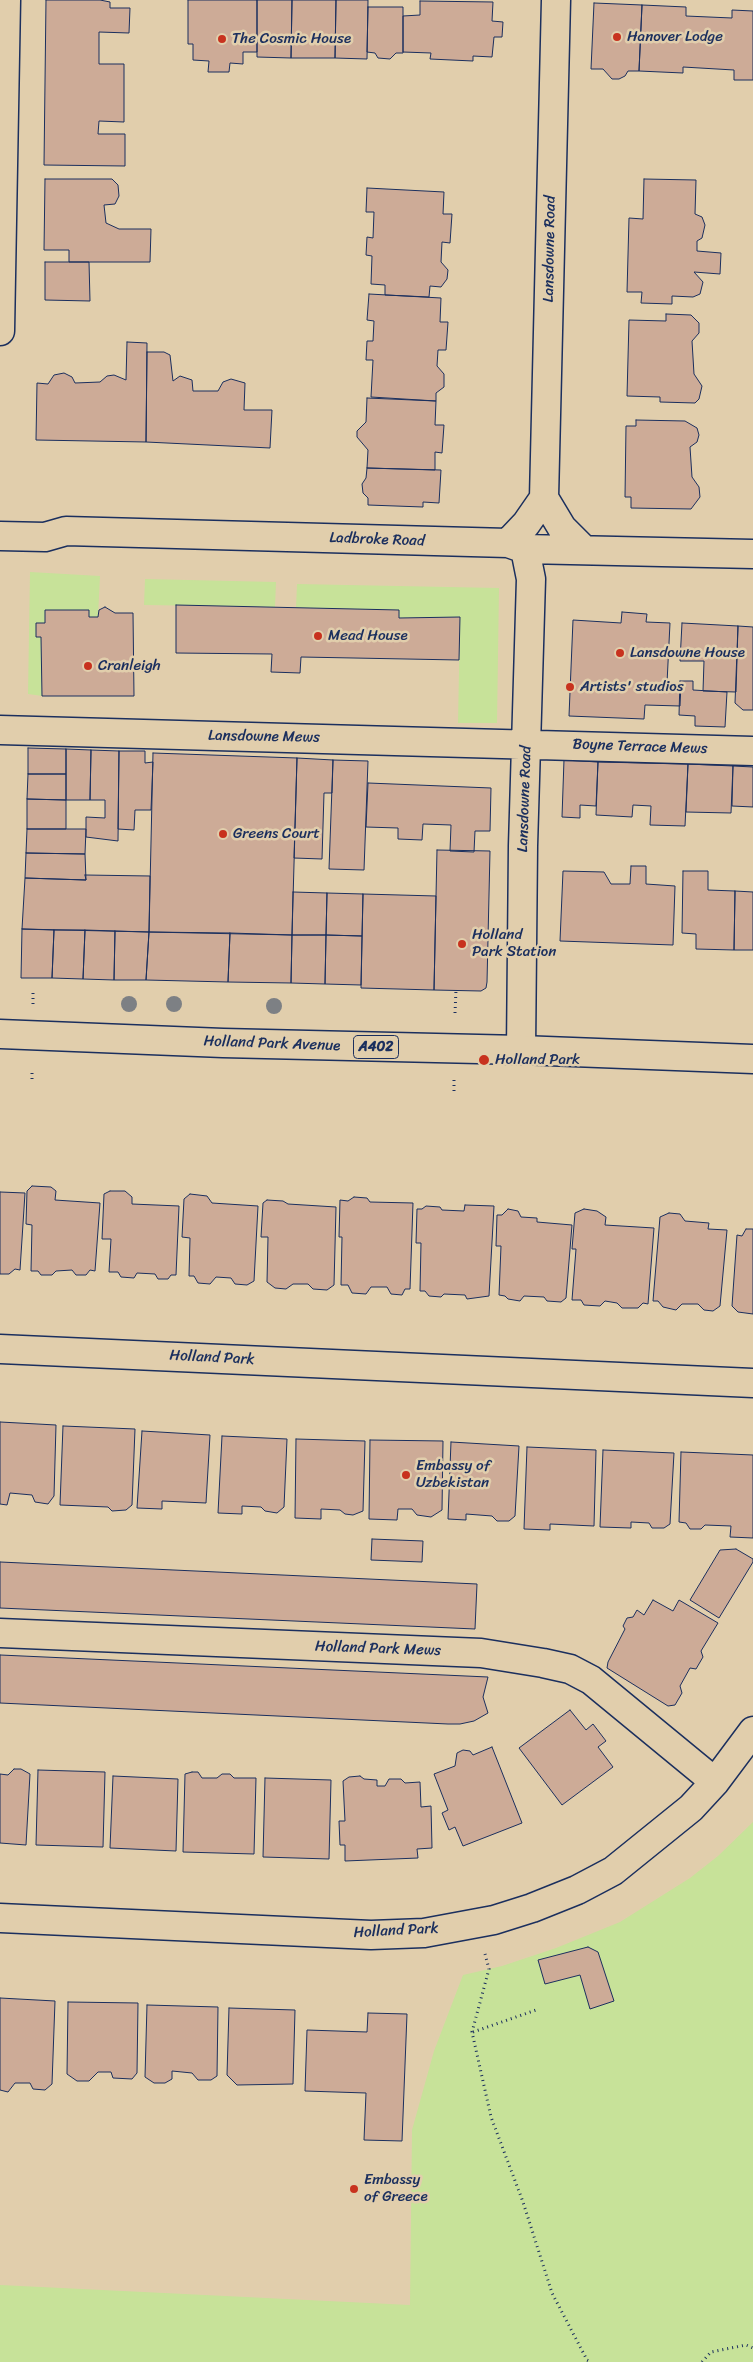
<!DOCTYPE html>
<html>
<head>
<meta charset="utf-8">
<style>
	body { margin:0 }
	canvas { display:block; background:#e1ceac }
</style>
</head>
<body>
<canvas width="753" height="2362"></canvas>
<script>
const c = document.querySelector('canvas').getContext('2d');
c.lineJoin = 'round';
function fillPath(path, color) {
  c.fillStyle = color;
  c.fill(path, 'evenodd');
}
function poly(rows) {
  const path = new Path2D();
  for (const r of rows) {
    path.moveTo(r[0], r[1]);
    for (let i = 2; i < r.length; i += 2) path.lineTo(r[i], r[i + 1]);
  }
  return path;
}
function trace(path, color, width, dash) {
  c.strokeStyle = color;
  c.lineWidth = width;
  c.lineCap = dash ? 'butt' : 'round';
  c.setLineDash(dash || []);
  c.stroke(path);
}
function write(font, color, halo, rows, align = 'center') {
  c.font = font + ' Sriracha,sans-serif';
  c.lineWidth = 5;
  c.setLineDash([]);
  c.textBaseline = 'middle';
  c.strokeStyle = halo;
  c.fillStyle = color;
  for (const [text, x, y, turn = 0] of rows) {
    c.save();
    c.translate(x, y);
    c.rotate((+turn || 0) * Math.PI / 180);
    c.textAlign = isNaN(turn) ? turn : align;
    if (halo) c.strokeText(text, 0, 0);
    c.fillText(text, 0, 0);
    c.restore();
  }
}
fillPath(poly([
	[30,572,100,576,98,617,89,617,89,610,45,610,45,623,36,623,36,636,41,637,42,696,28,694],
	[145,579,276,582,275,607,144,605],
	[297,584,499,588,497,723,458,723,460,617,399,618,399,610,296,608],
	[753,1822,753,2362,0,2362,0,2285,410,2305,412,2130,434,2051,463,1975,502,1966,556,1948,620,1922,690,1878,718,1856]
]), '#c7e299');
const building = poly([
	[46,0,100,0,110,2,110,8,130,8,129,33,99,32,99,64,124,64,124,122,99,121,98,134,125,134,125,166,44,165,46,0],
	[188,0,257,0,257,52,243,52,243,64,230,63,229,72,208,72,209,61,193,60,193,44,188,44,188,0],
	[257,0,292,0,291,58,257,57,257,0],
	[292,0,336,0,335,58,291,58,292,0],
	[336,0,368,0,367,59,335,58,336,0],
	[420,1,493,2,492,21,503,22,502,37,494,37,492,57,473,56,473,61,430,59,431,53,403,52,403,16,420,15,420,1],
	[594,3,642,5,639,71,628,71,625,76,619,79,612,79,603,69,591,69,594,3],
	[642,5,686,7,686,16,732,18,732,10,753,11,753,80,734,80,734,70,683,67,683,73,639,71,642,5],
	[368,7,403,7,403,53,396,53,390,59,378,58,375,53,367,52,368,7],
	[45,179,112,179,118,185,119,196,115,204,104,205,106,223,119,229,151,229,150,262,69,262,69,250,44,250,45,179],
	[644,179,696,180,695,214,702,217,705,225,702,238,697,241,697,251,721,253,720,274,694,272,703,282,700,294,693,297,672,296,672,304,641,303,642,292,627,292,629,218,643,219,644,179],
	[367,188,444,192,443,214,452,214,450,243,442,242,441,262,448,270,447,279,441,287,430,286,429,297,385,295,385,285,371,284,372,256,366,255,367,237,373,238,374,212,366,212,367,188],
	[45,262,89,262,90,301,45,300,45,262],
	[369,294,441,298,440,322,448,322,446,350,438,350,437,366,444,374,444,387,436,393,436,401,371,397,373,360,366,360,367,341,373,341,374,321,367,320,369,294],
	[666,314,691,315,699,323,699,333,692,341,694,374,702,386,699,399,695,403,660,402,660,397,627,396,629,320,666,321,666,314],
	[127,342,147,343,146,442,36,440,37,383,48,384,54,375,64,373,72,377,75,383,100,382,107,376,114,375,126,380,127,342],
	[147,352,164,352,170,355,173,381,180,376,192,380,193,391,218,391,223,382,231,379,245,383,244,410,272,410,270,448,146,442,147,352],
	[367,398,436,401,435,425,444,425,442,453,435,452,435,470,367,468,368,450,357,437,357,431,366,422,367,398],
	[636,420,685,421,697,428,699,435,697,442,690,447,692,477,699,487,700,497,691,509,631,508,631,497,625,497,626,426,636,426,636,420],
	[367,468,441,470,439,503,423,502,423,507,368,505,368,498,363,493,362,484,366,478,367,468],
	[176,605,399,610,399,618,460,617,459,660,301,657,300,673,271,672,272,654,176,653,176,605],
	[105,607,115,613,133,613,134,696,42,696,41,637,36,637,36,623,45,623,45,610,89,610,89,617,98,617,99,610,105,607],
	[622,612,647,614,646,622,670,623,667,683,681,684,680,706,645,705,644,719,569,716,573,620,621,623,622,612],
	[682,623,738,626,736,692,703,691,704,661,680,661,682,623],
	[738,626,753,627,753,710,743,710,735,703,738,626],
	[680,681,693,681,693,690,727,692,725,727,695,726,695,716,679,715,680,681],
	[28,748,66,749,66,774,28,774,28,748],
	[66,749,91,750,90,800,66,800,66,749],
	[91,750,119,751,118,841,86,837,86,817,105,818,105,800,90,800,91,750],
	[119,751,145,751,145,763,153,762,151,810,135,810,134,830,118,829,119,751],
	[153,753,297,758,292,935,149,932,153,753],
	[297,758,333,760,332,793,324,793,322,859,294,858,297,758],
	[333,760,368,761,364,870,329,869,333,760],
	[564,760,598,762,596,806,580,805,580,818,562,817,564,760],
	[598,762,688,764,685,826,650,825,651,806,633,805,632,817,596,815,598,762],
	[688,764,733,766,731,813,686,812,688,764],
	[733,766,753,767,753,807,732,806,733,766],
	[28,774,66,774,66,800,27,799,28,774],
	[368,783,491,788,490,831,475,831,474,852,450,851,451,825,423,824,422,840,398,839,398,828,366,827,368,783],
	[27,799,66,800,66,829,27,829,27,799],
	[27,829,86,829,85,854,26,853,27,829],
	[437,850,490,851,487,982,486,988,481,991,434,990,437,850],
	[26,853,85,854,86,880,25,878,26,853],
	[631,866,646,866,646,884,675,886,673,945,560,941,563,871,604,872,611,884,630,884,631,866],
	[683,871,708,871,708,890,735,891,734,950,696,949,696,934,682,933,683,871],
	[85,875,150,876,149,932,22,929,25,878,86,880,85,875],
	[735,891,753,892,753,950,734,950,735,891],
	[293,892,327,893,326,935,292,935,293,892],
	[327,893,363,894,362,936,326,935,327,893],
	[363,894,436,896,434,990,361,988,363,894],
	[22,929,54,930,52,978,21,978,22,929],
	[54,930,85,930,83,979,52,978,54,930],
	[85,930,115,931,114,980,83,979,85,930],
	[115,931,149,932,146,980,114,980,115,931],
	[149,932,230,933,228,982,146,980,149,932],
	[230,933,292,935,291,983,228,982,230,933],
	[292,935,326,935,325,984,291,983,292,935],
	[326,935,362,936,361,985,325,984,326,935],
	[32,1186,51,1187,56,1191,55,1200,100,1203,95,1271,90,1270,86,1275,76,1275,72,1270,56,1271,52,1275,41,1275,38,1271,31,1271,32,1225,26,1224,27,1191,32,1186],
	[110,1191,125,1191,132,1197,132,1204,179,1206,176,1275,171,1275,168,1279,158,1279,155,1274,137,1273,134,1278,121,1277,118,1272,109,1272,111,1239,102,1239,104,1194,110,1191],
	[0,1192,25,1193,20,1270,15,1269,9,1274,0,1274,0,1192],
	[190,1194,207,1196,212,1203,258,1206,254,1281,247,1285,235,1284,231,1278,216,1277,210,1284,198,1283,194,1276,189,1276,190,1238,182,1237,184,1199,190,1194],
	[354,1197,367,1198,370,1202,413,1203,410,1289,405,1289,402,1295,391,1294,387,1287,371,1287,366,1294,352,1293,348,1285,341,1285,342,1237,339,1237,340,1200,348,1201,354,1197],
	[267,1200,283,1201,288,1204,336,1207,334,1285,327,1290,313,1289,308,1284,293,1284,286,1289,275,1288,267,1282,268,1237,261,1237,263,1203,267,1200],
	[465,1205,494,1206,489,1296,467,1299,465,1295,444,1294,441,1297,429,1296,425,1291,420,1291,421,1243,416,1243,417,1209,422,1209,426,1206,440,1207,442,1210,464,1211,465,1205],
	[508,1209,518,1211,521,1217,537,1218,537,1222,572,1225,566,1298,561,1302,547,1301,544,1297,524,1296,520,1301,508,1299,505,1296,499,1295,501,1246,496,1246,497,1215,502,1215,508,1209],
	[584,1209,597,1211,606,1217,605,1225,654,1228,648,1304,643,1303,638,1308,622,1308,617,1303,605,1301,600,1306,584,1305,581,1300,572,1300,576,1249,572,1249,575,1213,584,1209],
	[669,1213,680,1214,685,1221,709,1223,708,1229,727,1230,720,1306,713,1311,704,1310,698,1304,682,1304,676,1310,663,1307,658,1301,653,1301,660,1217,669,1213],
	[746,1229,753,1229,753,1314,738,1312,732,1306,737,1235,742,1236,746,1229],
	[0,1422,56,1425,54,1496,48,1504,35,1502,32,1495,10,1493,7,1505,0,1504,0,1422],
	[63,1426,135,1429,132,1505,126,1510,112,1511,108,1507,60,1505,63,1426],
	[142,1431,210,1435,206,1503,162,1501,162,1509,137,1508,142,1431],
	[222,1436,287,1439,284,1507,277,1513,265,1511,261,1507,242,1506,242,1514,218,1513,222,1436],
	[296,1439,365,1441,363,1511,353,1515,345,1514,340,1510,321,1509,321,1519,295,1518,296,1439],
	[370,1440,443,1441,442,1510,431,1517,417,1515,412,1509,398,1509,397,1520,369,1519,370,1440],
	[451,1442,519,1446,515,1516,509,1521,497,1521,492,1516,466,1514,466,1520,448,1519,451,1442],
	[527,1447,596,1450,594,1526,550,1524,550,1530,524,1529,527,1447],
	[603,1450,674,1453,670,1524,664,1528,652,1528,649,1523,631,1522,631,1528,600,1527,603,1450],
	[681,1452,753,1455,753,1538,730,1537,731,1526,705,1525,701,1529,690,1529,686,1523,679,1522,681,1452],
	[372,1539,423,1541,422,1562,371,1560,372,1539],
	[736,1549,753,1559,753,1562,719,1618,690,1600,720,1550,736,1549],
	[0,1562,477,1584,475,1629,0,1608,0,1562],
	[653,1600,673,1611,679,1600,718,1623,701,1651,703,1657,696,1669,690,1668,680,1686,682,1693,675,1705,668,1706,607,1668,608,1662,625,1629,623,1626,627,1618,633,1617,637,1610,644,1615,653,1600],
	[0,1655,488,1677,483,1697,488,1713,474,1721,460,1724,448,1724,0,1703,0,1655],
	[570,1710,586,1730,593,1724,606,1741,598,1747,613,1767,562,1805,519,1748,570,1710],
	[492,1747,522,1823,463,1846,455,1827,449,1830,442,1813,448,1810,434,1774,455,1766,457,1753,463,1750,470,1751,473,1755,492,1747],
	[14,1769,21,1769,30,1774,26,1845,0,1843,0,1774,8,1775,14,1769],
	[38,1770,105,1772,103,1847,36,1845,38,1770],
	[192,1772,198,1772,202,1778,217,1778,222,1774,230,1774,234,1778,256,1778,254,1854,183,1852,185,1774,192,1772],
	[113,1776,178,1779,176,1851,110,1848,113,1776],
	[360,1776,364,1779,377,1780,377,1786,385,1786,389,1779,401,1779,405,1783,420,1782,421,1807,431,1806,432,1848,417,1849,418,1858,345,1861,345,1845,340,1845,339,1821,345,1821,343,1781,349,1777,360,1776],
	[265,1778,331,1780,329,1859,263,1857,265,1778],
	[588,1947,598,1952,614,2001,590,2009,580,1975,545,1984,538,1960,588,1947],
	[0,1998,55,2001,52,2084,45,2090,33,2089,30,2083,15,2083,8,2092,0,2090,0,1998],
	[68,2002,138,2003,137,2073,132,2079,113,2078,111,2072,98,2072,89,2081,77,2081,67,2074,68,2002],
	[147,2005,218,2007,217,2076,211,2080,198,2080,192,2073,172,2071,172,2079,165,2083,154,2083,145,2077,147,2005],
	[229,2008,295,2010,293,2084,237,2085,227,2075,229,2008],
	[368,2013,407,2014,402,2141,364,2140,366,2093,305,2091,307,2030,367,2032,368,2013]
]);
fillPath(building, '#cdab97');
trace(building, '#1b2f5e', 1);
const minor = poly([
	[0,331,6,0],
	[544,498,562,528,584,550],
	[0,536,45,537,66,531,508,543,525,549,753,554],
	[508,543,526,524,544,498,556,0],
	[0,730,753,751],
	[521,1050,523,846,531,579,525,549],
	[0,1349,753,1383],
	[0,1633,481,1653,543,1663,570,1669,591,1680,715,1782],
	[0,1918,371,1935,424,1933,494,1920,532,1908,577,1890,613,1871,691,1808,715,1782,753,1731]
]);
const major = poly([
	[0,1034,223,1043,521,1050,753,1059]
]);
trace(minor, '#1b2f5e', 31);
trace(major, '#1b2f5e', 31);
trace(poly([
	[33,1004,33,993],
	[455,1013,456,990],
	[32,1079,32,1072],
	[454,1091,454,1080],
	[485,1954,489,1969,472,2032,491,2117,523,2202,552,2293,587,2360,591,2362],
	[473,2032,539,2009],
	[702,2362,711,2352,746,2345,753,2348]
]), '#1b2f5e', 3, [1, 4]);
trace(minor, '#e1ceac', 28);
trace(major, '#e1ceac', 28);
c.fillStyle = '#7d8084';
for (const [x, y] of [
	[129,1004],
	[174,1004],
	[274,1006]
]) {
  c.beginPath();
  c.arc(x, y, 8, 0, 2 * Math.PI);
  c.fill();
}
for (const [x, y, r, color] of [
	[617,37,5,"#c8321e"],
	[222,39,5,"#c8321e"],
	[318,636,5,"#c8321e"],
	[620,653,5,"#c8321e"],
	[88,666,5,"#c8321e"],
	[570,687,5,"#c8321e"],
	[223,834,5,"#c8321e"],
	[462,944,5,"#c8321e"],
	[484,1060,6,"#c8321e"],
	[406,1475,5,"#c8321e"],
	[354,2189,5,"#c8321e"]
]) {
  const dot = new Path2D();
  dot.arc(x, y, r, 0, 2 * Math.PI);
  c.fillStyle = color;
  c.fill(dot);
  trace(dot, '#e1ceac', 2);
}
for (const [x, y, w] of [
	[376,1047,45]
]) {
  const box = new Path2D();
  box.roundRect(x - w / 2, y - 11.5, w, 23, 4);
  c.fillStyle = '#e1ceac';
  c.fill(box);
  trace(box, '#1b2f5e', 1);
}
write('bold 14px', '#1b2f5e', null, [
	["A402",376,1047]
]);
write('15px', '#1b2f5e', '#e1ceac', [
	["Hanover Lodge",627,37],
	["The Cosmic House",232,39],
	["Mead House",328,636],
	["Lansdowne House",630,653],
	["Cranleigh",98,666],
	["Artists' studios",580,687],
	["Greens Court",233,834],
	["Holland",472,935],
	["Park Station",472,952],
	["Holland Park",495,1060],
	["Embassy of",416,1466],
	["Uzbekistan",416,1483],
	["Embassy",364,2180],
	["of Greece",364,2197]
], 'left');
write('15px', '#1b2f5e', '#e1ceac', [
	["Lansdowne Road",550,249,-89],
	["Ladbroke Road",377,540,2],
	["Lansdowne Mews",264,737,1],
	["Boyne Terrace Mews",640,747,2],
	["Lansdowne Road",525,799,-88],
	["Holland Park Avenue",272,1044,2],
	["Holland Park",212,1358,3],
	["Holland Park Mews",378,1649,2],
	["Holland Park",396,1931,-3]
]);
</script>
</body>
</html>
